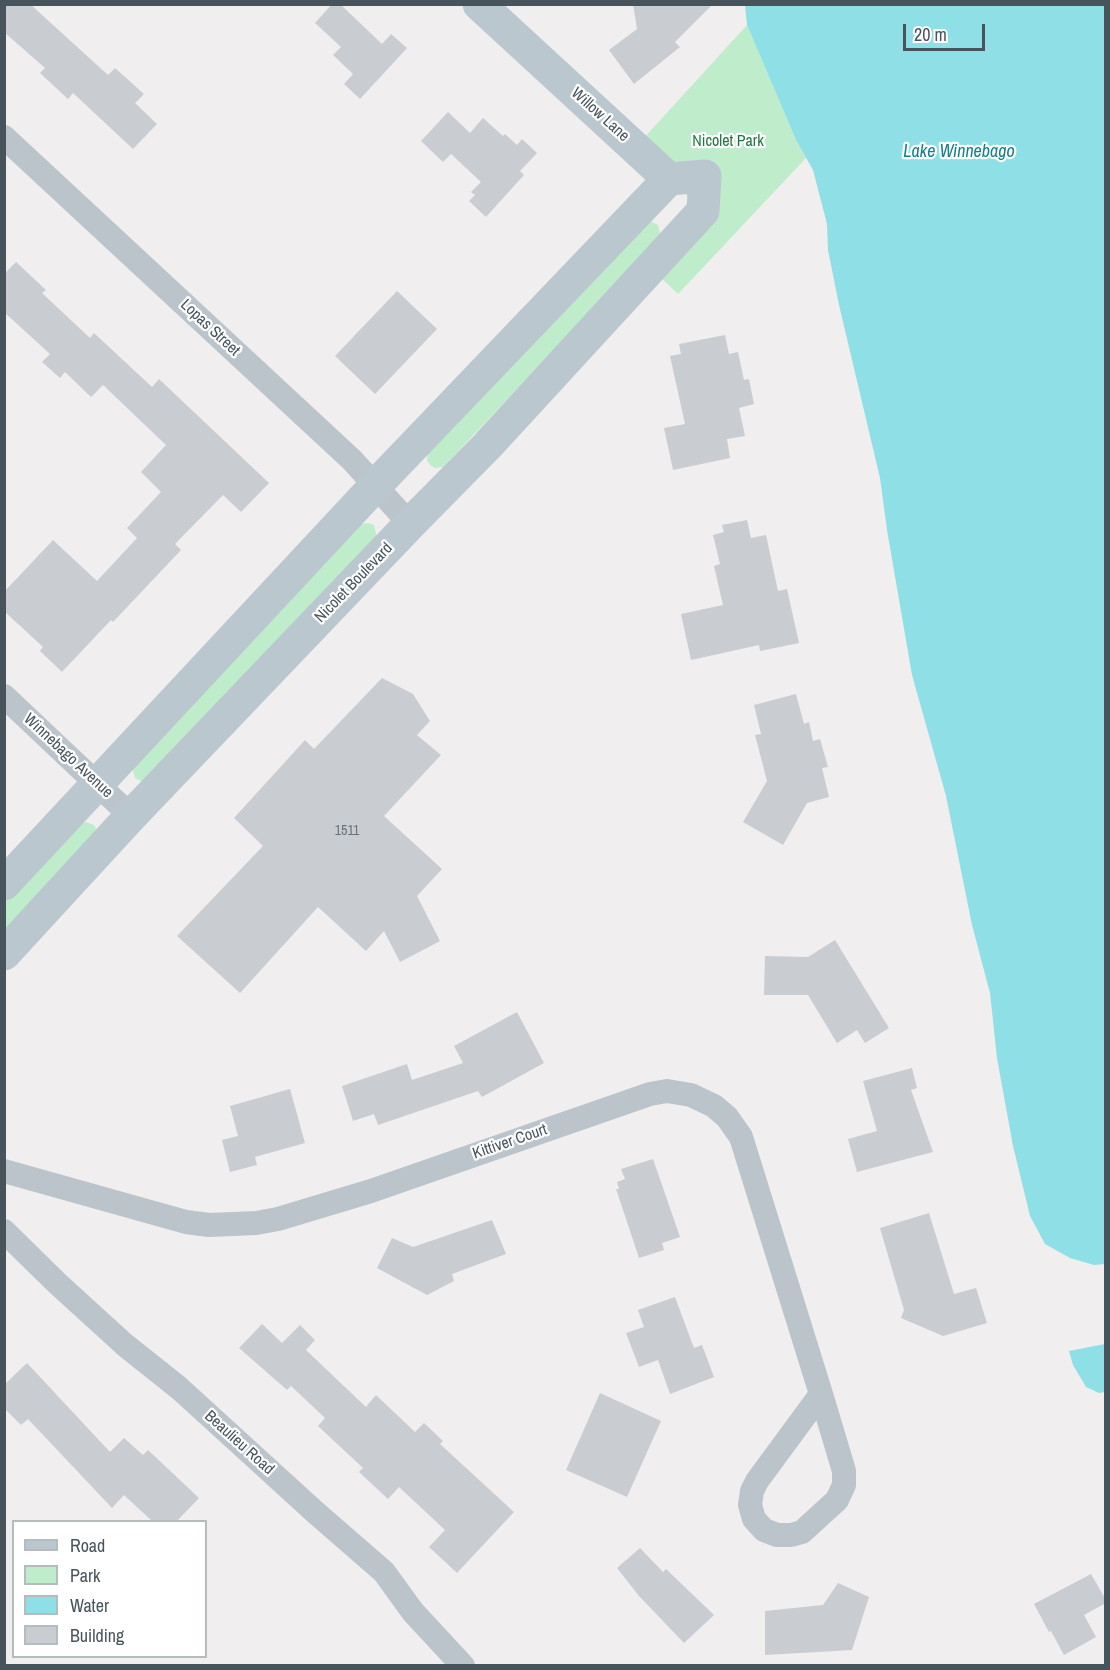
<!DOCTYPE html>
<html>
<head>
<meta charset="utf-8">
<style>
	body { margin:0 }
	#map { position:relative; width:1110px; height:1670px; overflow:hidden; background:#f1eeef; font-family:"Archivo Narrow",sans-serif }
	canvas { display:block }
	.frame { position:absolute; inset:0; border:6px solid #48545b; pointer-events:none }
	.legend { position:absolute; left:12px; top:1520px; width:195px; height:138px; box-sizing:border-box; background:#fff; border:2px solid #b6bbbd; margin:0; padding:8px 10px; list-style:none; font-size:18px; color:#48545b }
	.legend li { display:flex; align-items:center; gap:12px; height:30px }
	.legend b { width:30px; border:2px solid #b6bbbd }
	.scale { position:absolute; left:903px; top:24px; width:82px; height:27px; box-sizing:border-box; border:3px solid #48545b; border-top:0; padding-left:8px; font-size:18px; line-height:21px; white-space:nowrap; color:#48545b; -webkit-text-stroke:4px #fff; paint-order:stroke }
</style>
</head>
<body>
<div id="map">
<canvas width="1110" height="1670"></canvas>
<div class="frame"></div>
<ul class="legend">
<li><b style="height:8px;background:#bbc7cf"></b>Road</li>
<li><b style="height:16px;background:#bfeccb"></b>Park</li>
<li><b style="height:16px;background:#8fdfe6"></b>Water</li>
<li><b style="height:16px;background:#c9ccd1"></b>Building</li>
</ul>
<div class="scale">20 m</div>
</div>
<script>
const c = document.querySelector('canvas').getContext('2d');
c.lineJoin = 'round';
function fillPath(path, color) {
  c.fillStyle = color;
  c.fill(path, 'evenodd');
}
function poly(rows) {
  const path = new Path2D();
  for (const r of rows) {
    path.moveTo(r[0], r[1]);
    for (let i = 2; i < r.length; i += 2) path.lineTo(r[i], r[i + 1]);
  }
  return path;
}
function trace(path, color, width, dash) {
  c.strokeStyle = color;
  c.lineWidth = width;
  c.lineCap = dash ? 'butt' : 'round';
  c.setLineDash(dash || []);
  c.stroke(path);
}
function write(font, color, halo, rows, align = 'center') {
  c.font = font + ' "Archivo Narrow",sans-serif';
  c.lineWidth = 4.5;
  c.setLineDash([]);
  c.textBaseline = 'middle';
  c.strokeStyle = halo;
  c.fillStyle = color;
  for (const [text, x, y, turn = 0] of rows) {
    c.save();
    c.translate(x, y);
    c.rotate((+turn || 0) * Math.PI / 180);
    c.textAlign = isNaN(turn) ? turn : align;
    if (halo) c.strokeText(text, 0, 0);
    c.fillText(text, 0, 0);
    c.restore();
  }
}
fillPath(poly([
	[747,25,796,140,806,158,678,294,660,277,692,204,668,165,643,139],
	[645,222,652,222,658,225,661,237,443,467,435,468,430,465,427,460,428,452],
	[368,523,374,525,377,538,148,781,141,781,135,778,132,766,361,524],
	[86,822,94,825,97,831,5,933,4,902,78,824]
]), '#bfeccb');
fillPath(poly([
	[745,5,1105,5,1105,1264,1094,1265,1070,1258,1045,1244,1030,1216,1013,1146,997,1058,990,993,972,925,946,796,912,675,887,530,880,478,839,305,828,250,827,224,813,170,796,140,747,25],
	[1105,1344,1105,1392,1099,1393,1086,1387,1073,1365,1069,1351]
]), '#8fdfe6');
fillPath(poly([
	[4,4,30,4,108,75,115,68,144,94,135,103,157,124,133,149,73,93,68,99,40,73,45,68,4,32],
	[332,4,340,4,382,44,391,34,407,48,360,99,344,84,353,74,333,55,341,47,315,23],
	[633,4,713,4,675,42,680,47,634,84,609,50,637,29],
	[448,112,470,133,483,118,503,136,505,134,517,145,522,139,537,153,520,171,524,175,486,217,469,201,475,195,471,192,481,182,451,154,443,162,421,141],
	[16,262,46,290,42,293,90,338,94,333,152,387,159,379,269,483,241,512,223,495,175,544,181,550,113,622,111,620,62,672,40,651,43,647,4,611,4,592,53,540,97,581,137,538,127,528,161,492,141,472,166,445,103,385,91,397,65,372,60,378,42,362,50,354,4,312,4,274],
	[397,291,437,329,375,394,335,356],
	[725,335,729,354,738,352,744,380,749,379,754,404,739,408,745,436,727,439,730,458,673,470,664,428,685,424,670,356,681,354,679,344],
	[747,520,751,538,766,535,778,591,787,589,799,643,760,651,759,645,691,660,681,614,723,605,714,566,720,564,713,535,724,532,722,525],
	[382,678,413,694,430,721,417,735,441,755,384,816,442,869,417,896,440,941,400,962,384,931,366,951,318,907,240,993,177,936,263,846,234,818,305,740,314,749],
	[796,694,804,724,809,722,813,741,820,739,828,767,822,768,829,797,807,803,783,845,743,822,767,781,755,735,761,734,754,705],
	[835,940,889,1028,865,1043,857,1030,837,1043,808,995,764,995,765,956,808,957],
	[517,1012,544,1063,482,1097,478,1091,378,1125,374,1114,353,1121,342,1086,407,1064,412,1080,463,1063,454,1046],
	[912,1068,917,1088,911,1090,933,1152,857,1172,848,1139,877,1131,863,1081],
	[290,1089,305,1143,255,1157,257,1165,230,1172,222,1140,238,1136,230,1106],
	[653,1159,680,1237,662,1243,664,1250,639,1258,616,1189,619,1189,617,1182,625,1179,621,1169],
	[929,1213,954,1294,976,1288,987,1323,943,1336,901,1318,904,1310,880,1228],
	[492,1220,506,1254,452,1274,454,1281,427,1295,377,1268,392,1238,413,1247],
	[675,1297,694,1348,702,1345,714,1377,670,1394,658,1360,639,1367,626,1333,644,1327,638,1310],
	[262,1324,282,1343,300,1325,315,1340,306,1350,366,1407,376,1395,415,1432,424,1423,443,1441,440,1444,514,1512,457,1573,429,1547,445,1530,399,1487,388,1499,359,1472,363,1468,318,1426,325,1418,291,1386,287,1390,239,1348],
	[27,1363,110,1452,124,1438,143,1455,148,1450,199,1498,177,1521,152,1521,124,1495,112,1508,28,1419,21,1425,4,1408,4,1385],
	[600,1393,661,1421,627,1497,566,1470],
	[640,1548,663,1572,666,1569,714,1615,684,1643,639,1596,617,1568],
	[1091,1574,1106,1600,1106,1603,1084,1615,1096,1637,1064,1655,1051,1631,1049,1632,1034,1604],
	[838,1583,869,1597,852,1650,765,1655,765,1611,823,1605]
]), '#c9ccd1');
trace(poly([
	[4,137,352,460,410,524],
	[4,696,131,816],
	[4,1171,186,1222,209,1225,256,1223,278,1219,371,1191,650,1094,667,1091,691,1095,714,1106,727,1117,741,1137,821,1394],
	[4,1231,58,1284,125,1345,179,1388,315,1512,384,1572,413,1612,463,1666],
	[821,1394,844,1471,844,1485,837,1500,802,1532,791,1535,777,1535,764,1530,754,1519,750,1505,752,1491,757,1481,821,1394]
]), '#bbc4cb', 24);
trace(poly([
	[4,884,376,485,669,179],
	[4,954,131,816,410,524,487,446,703,211,705,176,669,179,479,4]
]), '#bbc7cf', 33);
write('14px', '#687278', null, [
	["1511",347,831]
]);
write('16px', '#48545b', '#fff', [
	["Willow Lane",600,115,42],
	["Lopas Street",210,328,43],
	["Nicolet Boulevard",354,583,-46],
	["Winnebago Avenue",68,756,43],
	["Kittiver Court",510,1142,-19],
	["Beaulieu Road",239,1443,42]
]);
write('16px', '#1d783f', '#fff', [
	["Nicolet Park",728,142]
]);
write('italic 18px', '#14808b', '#fff', [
	["Lake Winnebago",959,152]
]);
</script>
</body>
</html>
